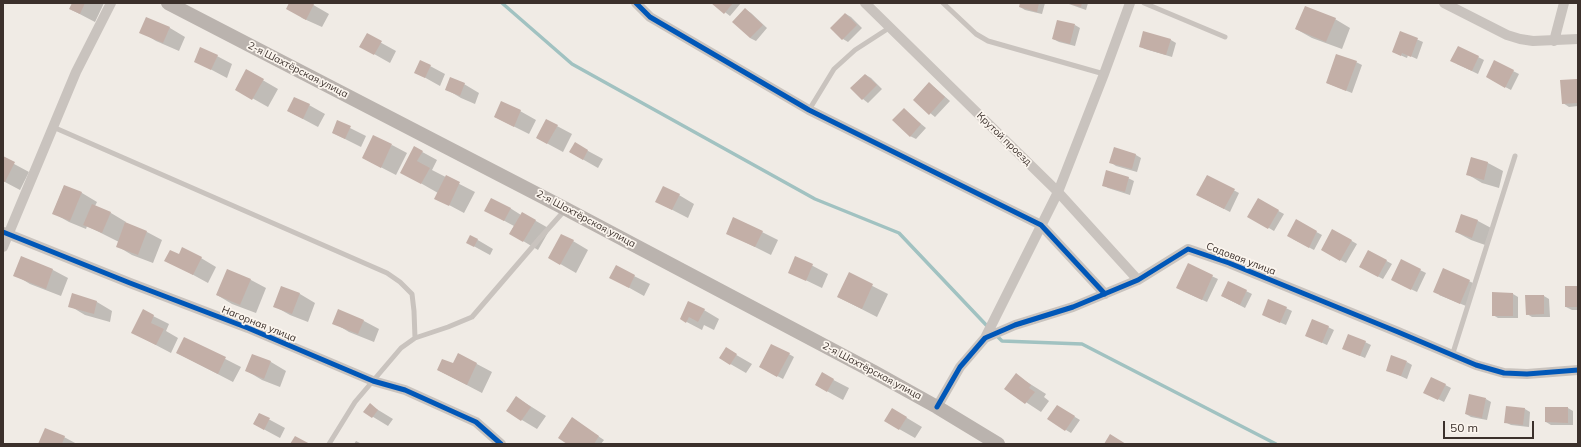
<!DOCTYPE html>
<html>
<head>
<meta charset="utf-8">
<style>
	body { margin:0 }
	#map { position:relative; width:1581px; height:447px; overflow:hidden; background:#f0ebe5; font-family:Mulish,sans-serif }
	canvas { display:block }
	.frame { position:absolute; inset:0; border:4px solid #3b302b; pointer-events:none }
	.scale { position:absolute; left:1443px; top:421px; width:91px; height:18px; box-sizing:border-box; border:2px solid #3b302b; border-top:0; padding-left:5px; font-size:12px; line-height:14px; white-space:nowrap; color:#3b302b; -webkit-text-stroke:3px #fbf5ee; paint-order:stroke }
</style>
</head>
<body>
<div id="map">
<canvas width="1581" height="447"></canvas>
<div class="frame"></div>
<div class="scale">50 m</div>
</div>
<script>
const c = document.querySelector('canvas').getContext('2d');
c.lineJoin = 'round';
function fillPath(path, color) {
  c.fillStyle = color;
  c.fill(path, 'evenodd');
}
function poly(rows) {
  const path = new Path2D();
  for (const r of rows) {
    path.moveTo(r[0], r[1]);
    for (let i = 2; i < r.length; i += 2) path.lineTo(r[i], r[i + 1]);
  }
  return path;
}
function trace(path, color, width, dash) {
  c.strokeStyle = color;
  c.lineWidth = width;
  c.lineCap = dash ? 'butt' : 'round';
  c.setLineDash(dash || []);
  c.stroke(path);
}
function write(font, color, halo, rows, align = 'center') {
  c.font = font + ' Mulish,sans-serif';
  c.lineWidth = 3.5;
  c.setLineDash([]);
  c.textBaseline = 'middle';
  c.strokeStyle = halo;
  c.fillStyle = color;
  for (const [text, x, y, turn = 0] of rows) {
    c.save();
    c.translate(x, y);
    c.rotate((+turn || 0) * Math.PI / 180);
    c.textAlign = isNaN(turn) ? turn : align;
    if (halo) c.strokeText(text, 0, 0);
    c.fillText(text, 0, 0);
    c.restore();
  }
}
fillPath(poly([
	[73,3,104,3,95,22,70,9],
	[290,3,310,3,329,14,322,27,302,18],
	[713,3,741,3,730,16],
	[1021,3,1045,3,1042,14,1025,10,1020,7],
	[1066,3,1088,3,1086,10],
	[745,9,751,13,767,28,756,41,750,38],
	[846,14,851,17,862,28,848,42,843,39],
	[146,19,170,28,185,37,179,51,156,41,141,32],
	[1335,19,1350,28,1342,49,1312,38,1296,29],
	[1075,25,1080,28,1075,46,1059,42,1053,39],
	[1144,32,1171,40,1176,43,1172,57,1145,49,1140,46],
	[1400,32,1423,42,1417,59,1408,55,1407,58,1393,52],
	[367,35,396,51,390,63,360,46],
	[1458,47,1484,60,1478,74,1457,64],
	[217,56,232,64,227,78,195,61],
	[1356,62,1362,65,1352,93,1327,83],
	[1495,62,1519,74,1511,90,1492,80],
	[430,66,445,74,440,86,415,72],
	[247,71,278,89,268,107,236,89],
	[866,75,871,78,882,89,868,103,863,99,852,88],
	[1576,80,1578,81,1578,106,1569,107,1563,103],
	[464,84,479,93,475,104,461,98,446,89],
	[934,87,950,101,935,117,914,100],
	[309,105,325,114,318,127,288,111],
	[904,110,926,128,916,139,910,136],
	[520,111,536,120,529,134,495,117],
	[338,122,366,136,361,147,333,133],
	[557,126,572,134,563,152,537,138],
	[575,144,603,159,598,168,570,152],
	[392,145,407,153,396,175,363,158],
	[415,148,437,160,432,170,475,192,464,213,436,198,438,193,417,181],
	[1114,149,1136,155,1141,158,1137,172,1116,166,1110,162],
	[3,158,29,172,20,190,3,181],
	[1471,158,1488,163,1503,171,1499,188,1482,183,1467,174],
	[1207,176,1239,193,1230,212,1203,198],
	[1128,178,1134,181,1130,195,1108,188,1103,185],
	[64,186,82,193,97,202,95,206,111,213,126,222,125,223,147,232,162,240,153,263,132,255,117,246,119,242,87,226,86,229,69,222,53,213],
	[679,195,694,204,688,218,657,202],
	[1258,200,1284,214,1274,231,1249,216],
	[510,208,521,215,522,213,550,229,538,250,510,233,514,226,501,219],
	[1461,215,1478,221,1493,229,1488,246,1471,240,1456,232],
	[1296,221,1322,235,1314,250,1293,239],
	[1333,230,1357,244,1346,263,1322,250],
	[762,232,778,240,771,255,727,233],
	[471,236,493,249,490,255,468,243],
	[573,241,588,250,576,273,550,258],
	[1369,251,1392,264,1383,279,1360,267],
	[22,257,53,270,68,278,61,296,30,284,15,275],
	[796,257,828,274,822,288,789,272],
	[201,258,216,267,208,283,166,260],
	[1402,261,1426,273,1417,292,1398,283],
	[1188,265,1218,279,1207,302,1183,291],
	[616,267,650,284,644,296,626,286],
	[1444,269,1475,284,1466,306,1439,295],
	[228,270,251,280,266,288,256,313,232,304,217,295],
	[849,274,888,294,877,317,838,297],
	[282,287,300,294,315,303,308,322,290,315,274,306],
	[1578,287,1578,310,1572,310,1566,307],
	[1246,291,1252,294,1245,308,1222,296],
	[1513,294,1518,297,1518,318,1498,318,1493,315],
	[73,295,97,302,112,311,110,322,85,315,70,306],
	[1544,296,1549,299,1550,317,1532,317,1527,314],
	[1269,300,1292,311,1286,325,1268,317],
	[704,310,719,319,714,330,704,325,702,330,681,319],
	[143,311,169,324,166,331,178,338,171,353,133,333],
	[339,311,364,321,379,329,374,342,349,332,334,323],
	[1328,327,1334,330,1327,345,1312,338],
	[184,338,241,367,233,382,177,353],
	[1365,342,1371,345,1365,358,1349,351],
	[726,349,752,364,746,373,720,358],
	[458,354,492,372,482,393,438,370,454,365],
	[789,354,794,357,783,379,766,370],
	[253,355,271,362,286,371,280,387,262,380,247,371],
	[1407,362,1412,365,1407,379,1387,370],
	[822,374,849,388,843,400,816,385],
	[1016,375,1046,394,1044,397,1049,401,1041,412,1006,389],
	[1432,378,1451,388,1444,402,1430,395],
	[516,397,546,416,537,429,507,411],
	[1486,399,1491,402,1487,420,1471,417,1466,414],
	[370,405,393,419,388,426,365,412],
	[1568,408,1573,411,1573,425,1551,425,1546,422],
	[892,409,922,427,915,438,885,421],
	[1062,409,1080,420,1071,433,1048,419],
	[1525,409,1530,412,1529,427,1511,425,1505,422],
	[259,414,285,428,280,438,254,424],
	[577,422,604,440,601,444,569,444],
	[64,437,77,444,39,444],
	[356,441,362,444,354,444]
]), '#0003');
trace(poly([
	[502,3,572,64,815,199,899,233,989,328],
	[996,335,1002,341,1082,344,1276,444]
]), '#a1c2c1', 3.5);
fillPath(poly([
	[72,3,85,3,80,14,69,9],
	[289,3,312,3,314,4,306,20,286,9],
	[711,3,733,3,724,14],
	[1020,3,1039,3,1037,12,1019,7],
	[1067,3,1082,3,1081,7],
	[1305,6,1336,18,1326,42,1295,29],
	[745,8,763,25,750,38,732,22],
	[845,13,857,25,842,40,830,28],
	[146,17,170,27,163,43,139,33],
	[1057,20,1075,24,1070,44,1052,39],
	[1143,31,1171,39,1166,55,1139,47],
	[1400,31,1418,38,1411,57,1402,53,1401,56,1392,52],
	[367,33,382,41,374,55,359,47],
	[1458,46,1479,56,1472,71,1450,61],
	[200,47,218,55,211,70,194,62],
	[1336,54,1357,61,1346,91,1326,83],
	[420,60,431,65,425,78,414,73],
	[1494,60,1514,70,1505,88,1486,77],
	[246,69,264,79,252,100,235,90],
	[865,74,877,85,862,100,850,88],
	[450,77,465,83,460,96,445,90],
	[1577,79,1578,103,1562,104,1560,80],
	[929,82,945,97,929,115,913,100],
	[294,97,310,104,303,119,287,111],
	[501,101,521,110,514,127,494,117],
	[904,108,921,124,910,137,892,120],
	[546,119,558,125,547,144,536,138],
	[337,120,351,126,345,139,332,133],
	[373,135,392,144,381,168,362,158],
	[575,142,588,150,583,160,569,152],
	[414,146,423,151,417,161,430,168,421,184,400,173],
	[1114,147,1136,154,1132,169,1109,163],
	[3,156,15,162,5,182,3,181],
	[1471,157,1488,162,1484,180,1466,175],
	[1106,170,1129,177,1125,192,1102,186],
	[446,175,460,182,449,206,434,199],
	[1207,175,1235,189,1224,209,1196,195],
	[64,185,82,192,70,221,52,214],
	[663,186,680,194,672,210,655,202],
	[491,198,511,208,504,221,484,211],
	[1258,198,1279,210,1268,229,1247,217],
	[92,204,111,212,102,233,83,225],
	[522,212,536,220,523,242,509,234],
	[1461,214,1478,220,1472,238,1455,232],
	[733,217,763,231,755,247,726,234],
	[1296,219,1317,231,1309,248,1287,236],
	[125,222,147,231,138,255,116,247],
	[1332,229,1352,240,1340,261,1321,250],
	[561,234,574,240,560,265,548,258],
	[470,235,478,239,474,247,466,243],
	[182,247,202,257,193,275,164,261,170,250,179,254],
	[1368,250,1387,260,1378,277,1359,267],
	[21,256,53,269,46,289,13,276],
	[795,256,813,264,806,281,788,273],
	[1401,259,1421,269,1411,290,1391,280],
	[1188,263,1213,275,1202,300,1176,288],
	[616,265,635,275,629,288,609,278],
	[1443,268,1470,280,1460,304,1433,292],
	[227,269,251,279,240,305,216,295],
	[849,272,873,284,862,309,837,297],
	[1228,281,1247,290,1240,305,1221,296],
	[281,286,300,293,292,314,273,307],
	[1565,286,1578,286,1578,307,1565,307],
	[1492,292,1513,293,1513,316,1492,316],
	[72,293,97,301,94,314,68,307],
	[1525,295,1544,295,1544,314,1526,315],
	[1268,299,1287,307,1280,323,1262,315],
	[688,301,705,309,698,322,689,317,686,323,680,319],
	[143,309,154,315,151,323,164,329,156,345,131,333],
	[338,309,364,320,358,334,332,324],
	[1312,319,1329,326,1322,343,1305,336],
	[1348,334,1366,341,1360,356,1342,349],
	[184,337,226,357,218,374,176,353],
	[771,344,790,353,777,377,759,367],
	[726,347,737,354,730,365,719,358],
	[458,353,477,363,467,385,437,370,442,359,453,363],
	[252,354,271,361,264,379,245,371],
	[1391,355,1407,361,1401,376,1386,371],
	[822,372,834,379,827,392,815,385],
	[1016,373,1031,385,1029,388,1035,392,1025,404,1004,389],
	[1431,377,1446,384,1438,400,1423,393],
	[1469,394,1486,398,1482,418,1465,414],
	[516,396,531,407,521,421,506,411],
	[370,403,378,410,372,418,363,412],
	[1057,405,1075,416,1065,431,1047,419],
	[1506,406,1525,408,1523,425,1504,423],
	[1545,407,1568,407,1568,423,1545,422],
	[892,408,907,417,899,430,884,421],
	[259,413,270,418,264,430,253,424],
	[572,417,599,436,594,444,567,444,558,438],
	[45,428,65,436,62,444,38,444],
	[1110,434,1126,444,1104,444],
	[295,436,310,444,290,444]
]), '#c3afa7');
trace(poly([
	[943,3,976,34,988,41,1104,74],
	[1144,3,1225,37],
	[809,110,834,69,855,50,889,28],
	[53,127,387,273,400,282,412,294,414,311,415,338],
	[1452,356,1515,156],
	[329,444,355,402,401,348,415,338,448,327,472,317,540,238,565,210]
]), '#c9c3be', 5);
trace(poly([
	[636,3,650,17,809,110,1041,225,1105,294],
	[865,3,1058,192,1138,280],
	[1444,3,1507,35,1520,39,1533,41,1578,39],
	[1554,41,1564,3],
	[3,232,130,283,248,328,373,381,405,390,476,422,501,444],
	[3,247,76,72,111,3],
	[985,338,1058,192,1104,74,1130,3],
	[937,407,960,367,985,338,1015,325,1073,307,1138,280,1188,249,1229,263,1398,332,1476,365,1504,373,1527,374,1578,370]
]), '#c9c3be', 10);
trace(poly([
	[168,3,566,209,874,372,937,407,998,444]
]), '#bab3ae', 14);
trace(poly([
	[636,3,650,17,809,110,1041,225,1105,294],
	[3,232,130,283,248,328,373,381,405,390,476,422,501,444],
	[937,407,960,367,985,338,1015,325,1073,307,1138,280,1188,249,1229,263,1398,332,1476,365,1504,373,1527,374,1578,370]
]), '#0057b8', 5);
write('10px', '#3b302b', '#fbf5ee', [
	["2-я Шахтёрская улица",298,70,27],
	["Крутой проезд",1004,139,44],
	["2-я Шахтёрская улица",586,219,28],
	["Садовая улица",1241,259,21],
	["Нагорная улица",259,324,22],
	["2-я Шахтёрская улица",872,371,28]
]);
</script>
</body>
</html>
